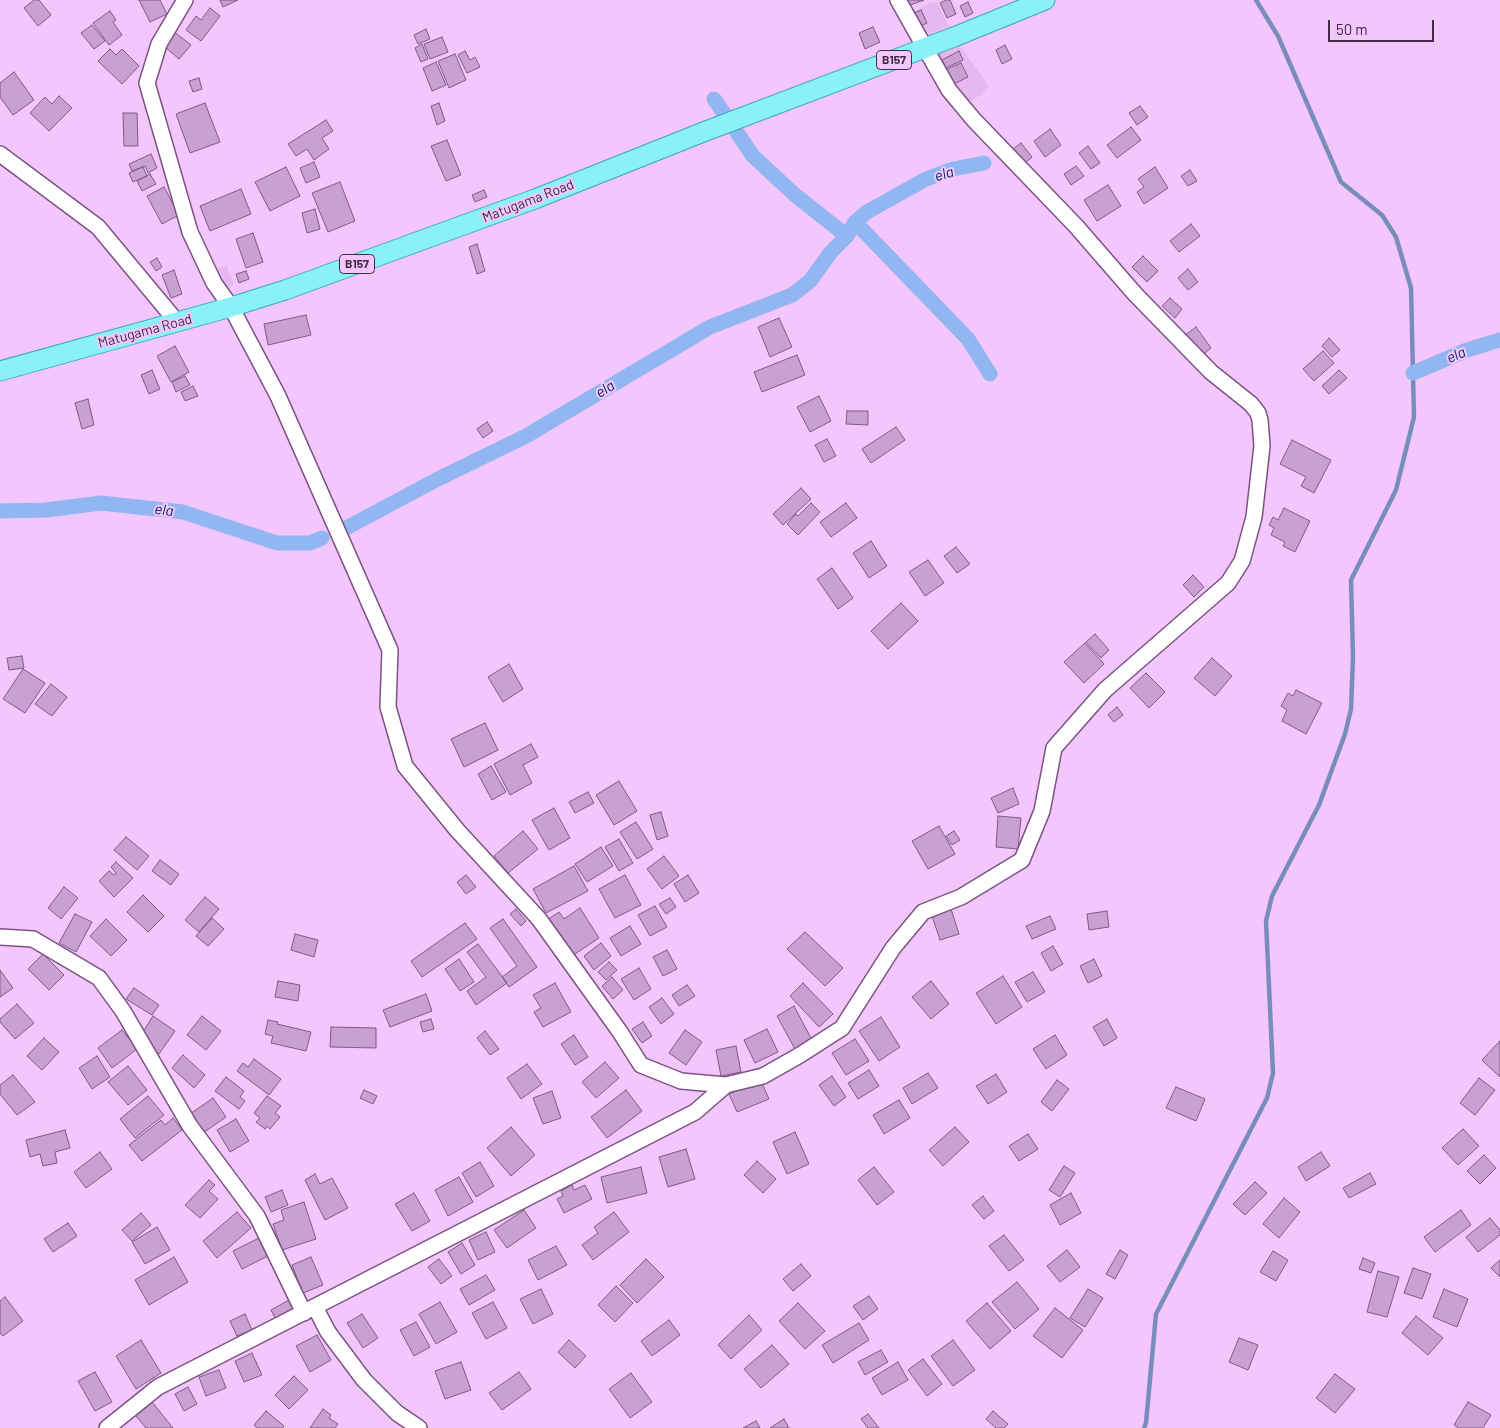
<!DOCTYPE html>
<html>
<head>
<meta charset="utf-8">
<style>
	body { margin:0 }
	#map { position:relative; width:1500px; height:1428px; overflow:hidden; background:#f3c7fd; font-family:Barlow,sans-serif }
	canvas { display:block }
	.scale { position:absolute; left:1328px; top:20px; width:106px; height:22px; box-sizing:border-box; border:2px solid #3e2d42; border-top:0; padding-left:6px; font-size:15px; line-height:18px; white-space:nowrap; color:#3e2d42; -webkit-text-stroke:4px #f3c7fd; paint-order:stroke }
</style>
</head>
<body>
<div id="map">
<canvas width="1500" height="1428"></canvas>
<div class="scale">50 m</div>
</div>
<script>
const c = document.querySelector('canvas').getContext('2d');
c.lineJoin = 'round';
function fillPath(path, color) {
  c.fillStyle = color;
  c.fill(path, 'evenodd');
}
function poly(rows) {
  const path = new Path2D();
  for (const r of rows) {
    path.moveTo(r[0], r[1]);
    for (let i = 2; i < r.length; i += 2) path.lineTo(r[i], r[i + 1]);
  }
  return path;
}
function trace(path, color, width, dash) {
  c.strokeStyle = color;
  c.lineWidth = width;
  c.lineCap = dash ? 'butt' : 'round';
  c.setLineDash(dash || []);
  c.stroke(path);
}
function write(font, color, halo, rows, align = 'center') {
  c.font = font + ' Barlow,sans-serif';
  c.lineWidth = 4;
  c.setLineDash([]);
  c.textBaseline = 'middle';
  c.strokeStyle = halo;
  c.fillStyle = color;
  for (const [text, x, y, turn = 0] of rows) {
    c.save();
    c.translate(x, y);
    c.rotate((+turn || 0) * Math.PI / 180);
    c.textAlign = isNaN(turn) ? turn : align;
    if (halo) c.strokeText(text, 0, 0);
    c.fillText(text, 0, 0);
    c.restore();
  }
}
fillPath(poly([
	[937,2,954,37,989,86,981,95,972,100,954,106,949,106,940,92,931,74,926,48,907,16,922,7,930,3],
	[227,265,234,285,223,288,217,269]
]), '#e7b7f1');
trace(poly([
	[1144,1428,1146,1423,1156,1314,1267,1098,1273,1073,1266,921,1272,896,1319,805,1345,734,1351,709,1353,657,1351,580,1396,490,1414,417,1411,288,1396,237,1382,215,1341,182,1278,36,1256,0]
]), '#798dbd', 4.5);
trace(poly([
	[714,99,753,156,795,195,847,236],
	[855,222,968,339,990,374],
	[1413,373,1467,350,1500,340],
	[0,511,46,510,101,503,183,512,277,543,310,543,322,538],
	[348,527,436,480,526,436,710,327,792,295,810,281,831,252,847,236,855,222,867,212,926,179,953,169,984,163]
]), '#92b6f2', 15);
const building = poly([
	[34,0,39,0,51,15,38,26,24,8,34,0],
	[139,0,160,0,167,14,150,22,139,0],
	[220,0,238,0,223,7,220,0],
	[902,0,924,0,905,7,902,0],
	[946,0,950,0,956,14,947,18,940,3,946,0],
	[968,2,973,13,965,17,960,6,968,2],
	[210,8,220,16,201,41,186,30,196,16,201,20,210,8],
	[921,10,927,23,916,28,910,15,921,10],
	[110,11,116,20,113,22,122,35,109,45,93,23,110,11],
	[92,25,105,41,94,49,81,33,92,25],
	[873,27,880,42,865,49,859,33,873,27],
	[426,29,430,39,418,44,414,35,426,29],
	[172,30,191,45,179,59,165,47,171,41,166,37,172,30],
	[442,37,448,52,430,59,424,44,442,37],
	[422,44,428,59,421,62,415,48,422,44],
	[1005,45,1012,59,1002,64,996,50,1005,45],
	[110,49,116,55,122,49,139,66,122,84,98,61,110,49],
	[465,51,470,60,475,57,480,67,467,73,458,55,465,51],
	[959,51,963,60,946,68,942,60,959,51],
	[455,54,466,80,449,88,438,61,455,54],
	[436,62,446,85,432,91,423,68,436,62],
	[961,63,968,77,950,86,943,71,961,63],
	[14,72,34,100,13,115,0,97,0,83,14,72],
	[199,78,202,89,193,92,189,81,199,78],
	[59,96,72,108,49,131,30,113,45,97,52,104,59,96],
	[205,103,220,142,190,153,176,114,205,103],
	[439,103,445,121,437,125,431,106,439,103],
	[1140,106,1148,117,1137,125,1129,113,1140,106],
	[123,113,137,113,138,146,124,146,123,113],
	[326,120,333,131,322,138,329,149,314,160,307,149,296,156,288,144,326,120],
	[1131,127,1141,140,1117,158,1107,145,1131,127],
	[1050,129,1061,145,1045,157,1034,141,1050,129],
	[447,140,461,175,446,181,431,146,447,140],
	[1021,143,1032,157,1025,163,1013,149,1021,143],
	[1088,146,1100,163,1091,169,1079,153,1088,146],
	[151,154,157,168,148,173,145,166,132,171,129,164,151,154],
	[314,162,320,177,306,183,300,168,314,162],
	[1076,166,1084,176,1071,185,1064,174,1076,166],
	[143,167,147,176,133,182,129,173,143,167],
	[286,167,300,196,270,211,255,182,286,167],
	[1155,167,1168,188,1144,204,1137,192,1144,187,1138,179,1155,167],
	[1190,170,1197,181,1188,186,1181,176,1190,170],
	[150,174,156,184,142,191,137,181,150,174],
	[340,182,355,221,328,232,312,193,340,182],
	[1108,185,1121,206,1097,221,1084,200,1108,185],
	[164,187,179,215,162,224,147,196,164,187],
	[241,189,251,214,210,231,200,206,241,189],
	[484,190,487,197,475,202,472,195,484,190],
	[315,209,320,229,307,233,302,213,315,209],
	[1191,224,1200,236,1179,252,1170,241,1191,224],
	[253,233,263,262,246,268,236,239,253,233],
	[477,244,485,271,477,274,469,247,477,244],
	[1143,256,1158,271,1147,282,1132,267,1143,256],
	[157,258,162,267,156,271,150,262,157,258],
	[1188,269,1198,282,1188,290,1178,278,1188,269],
	[174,270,182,294,171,298,162,275,174,270],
	[246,271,249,279,239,283,236,274,246,271],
	[1170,298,1182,309,1175,318,1162,306,1170,298],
	[306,315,311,335,268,345,264,324,306,315],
	[779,318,792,347,770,357,758,327,779,318],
	[1196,327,1211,348,1200,357,1184,336,1196,327],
	[1329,338,1340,350,1332,357,1322,346,1329,338],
	[175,346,189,372,171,382,157,356,175,346],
	[1323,351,1334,363,1314,381,1303,369,1323,351],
	[797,355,805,375,762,392,754,372,797,355],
	[152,370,160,389,149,394,141,375,152,370],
	[1339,370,1347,378,1329,394,1322,386,1339,370],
	[185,376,190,385,176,392,172,382,185,376],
	[193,386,198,396,185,401,181,392,193,386],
	[819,396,831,421,810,432,797,407,819,396],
	[88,399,94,425,82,429,75,403,88,399],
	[847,411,868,411,868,425,846,424,847,411],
	[487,422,493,431,483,438,477,429,487,422],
	[896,427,905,440,871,463,862,449,896,427],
	[827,439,836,456,824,462,815,445,827,439],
	[1292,440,1331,460,1314,493,1301,486,1306,477,1280,464,1292,440],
	[801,488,811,499,783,525,773,514,801,488],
	[811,503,820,512,798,535,787,524,796,514,798,516,811,503],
	[846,503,857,518,831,537,820,522,846,503],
	[1284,508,1310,521,1295,552,1283,546,1285,542,1271,535,1274,528,1269,525,1273,517,1278,520,1284,508],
	[871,541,887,566,869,578,853,553,871,541],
	[956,547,970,564,957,573,944,556,956,547],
	[928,560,944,583,925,596,909,572,928,560],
	[832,568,853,598,838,609,817,579,832,568],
	[1193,575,1204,587,1194,597,1183,585,1193,575],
	[901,603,918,621,888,649,871,631,901,603],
	[1095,634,1109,650,1101,658,1086,642,1095,634],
	[1085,643,1104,664,1084,683,1064,662,1085,643],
	[22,656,24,668,9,670,7,658,22,656],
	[1212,658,1232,676,1215,696,1194,678,1212,658],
	[509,664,523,689,503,702,488,677,509,664],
	[23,669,45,683,25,713,3,699,23,669],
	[1146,673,1165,692,1149,708,1130,688,1146,673],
	[51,684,67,697,52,716,35,704,51,684],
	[1296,690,1322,703,1306,734,1282,721,1287,710,1281,706,1288,693,1293,696,1296,690],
	[1117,707,1123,715,1114,722,1108,715,1117,707],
	[485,723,498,750,464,767,451,739,485,723],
	[531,744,538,757,523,765,532,783,510,795,494,764,531,744],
	[491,766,506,792,492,800,478,774,491,766],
	[619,781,637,811,614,825,596,795,619,781],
	[1013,788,1019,804,998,813,991,798,1013,788],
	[588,792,594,803,575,813,569,802,588,792],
	[554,808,570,838,549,850,532,820,554,808],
	[661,812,668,836,657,840,650,815,661,812],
	[998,816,1021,818,1018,849,996,847,998,816],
	[636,822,653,849,637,859,620,832,636,822],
	[939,826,955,854,928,869,912,841,939,826],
	[523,831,538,849,508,873,494,856,523,831],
	[954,831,960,840,952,845,946,836,954,831],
	[126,837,149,856,137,870,114,850,126,837],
	[619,839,633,863,619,871,605,847,619,839],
	[601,847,613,866,587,882,575,864,601,847],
	[664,856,679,876,662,889,647,869,664,856],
	[160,860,179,874,171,885,152,871,160,860],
	[116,862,133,878,114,897,99,881,109,871,114,875,116,873,111,867,116,862],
	[574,866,588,891,546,913,533,889,574,866],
	[466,875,476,887,466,894,457,882,466,875],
	[625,875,641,905,615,918,599,889,625,875],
	[688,875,699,893,685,902,674,884,688,875],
	[64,887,78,898,61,919,48,908,64,887],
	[143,895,164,916,148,932,127,912,143,895],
	[205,897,219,909,199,932,185,920,205,897],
	[670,898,676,907,666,914,659,904,670,898],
	[655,906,667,927,650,936,638,915,655,906],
	[580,908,599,938,572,956,547,920,559,912,564,919,580,908],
	[516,909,526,921,521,926,510,914,516,909],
	[951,909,959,934,940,940,932,916,951,909],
	[1107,911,1109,927,1089,930,1087,914,1107,911],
	[75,914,92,922,76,952,59,943,75,914],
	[1050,916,1056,929,1032,939,1026,926,1050,916],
	[212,918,224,929,208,946,196,936,212,918],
	[106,919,127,940,111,956,90,936,106,919],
	[503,919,537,967,509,987,502,977,517,966,490,928,503,919],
	[465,923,477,939,422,977,411,961,465,923],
	[630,926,641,944,621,956,610,938,630,926],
	[805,932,843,968,825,986,787,949,805,932],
	[295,934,318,940,314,957,291,950,295,934],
	[601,943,611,956,594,970,584,956,601,943],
	[478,944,507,983,476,1005,467,991,486,977,467,952,478,944],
	[1053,946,1063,964,1051,971,1041,953,1053,946],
	[667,950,677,969,663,976,653,957,667,950],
	[43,954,64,975,49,990,28,969,43,954],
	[459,959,474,982,460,991,445,969,459,959],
	[1094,959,1102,976,1088,983,1080,966,1094,959],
	[609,962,617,970,606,980,598,972,609,962],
	[639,968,651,989,634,1000,621,979,639,968],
	[0,970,13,988,0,997,0,970],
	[1033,972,1045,992,1027,1002,1015,982,1033,972],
	[1003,976,1022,1007,996,1024,976,993,1003,976],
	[612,977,623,990,613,999,602,986,612,977],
	[278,981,300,985,298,1001,275,997,278,981],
	[931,981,949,1004,931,1019,912,997,931,981],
	[555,983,571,1012,543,1027,534,1012,541,1008,533,995,555,983],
	[803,983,833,1014,819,1027,790,996,803,983],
	[687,985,695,996,679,1006,672,995,687,985],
	[134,988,159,1005,152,1015,126,999,134,988],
	[426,994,432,1011,390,1027,383,1010,426,994],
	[662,998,674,1014,661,1024,649,1007,662,998],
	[17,1004,34,1023,15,1039,0,1022,0,1019,17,1004],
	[794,1006,813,1042,796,1051,777,1016,794,1006],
	[153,1016,175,1031,159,1054,138,1040,153,1016],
	[202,1016,221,1031,206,1050,187,1035,202,1016],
	[881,1017,900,1047,879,1061,859,1031,881,1017],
	[431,1019,434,1029,423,1032,420,1022,431,1019],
	[1107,1019,1117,1038,1104,1046,1093,1027,1107,1019],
	[268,1020,278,1022,277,1024,311,1032,306,1051,271,1043,273,1036,265,1034,268,1020],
	[643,1022,652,1036,642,1043,632,1029,643,1022],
	[331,1027,376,1028,376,1048,330,1047,331,1027],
	[767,1029,778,1052,755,1063,744,1040,767,1029],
	[122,1030,137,1049,112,1068,98,1048,122,1030],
	[685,1030,702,1042,686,1065,669,1053,685,1030],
	[485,1031,499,1049,490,1055,477,1038,485,1031],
	[574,1035,588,1057,575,1065,561,1044,574,1035],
	[1055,1035,1067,1055,1046,1069,1033,1049,1055,1035],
	[44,1038,59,1052,42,1070,27,1056,44,1038],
	[855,1039,869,1061,846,1075,832,1053,855,1039],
	[1500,1041,1500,1077,1482,1060,1500,1041],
	[736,1046,741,1072,721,1076,716,1050,736,1046],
	[183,1055,205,1075,194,1088,172,1068,183,1055],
	[97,1056,110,1077,92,1089,79,1068,97,1056],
	[254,1059,281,1079,269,1095,237,1071,243,1063,248,1067,254,1059],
	[605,1062,619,1078,596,1098,582,1082,605,1062],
	[527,1064,542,1084,521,1099,507,1078,527,1064],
	[128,1066,147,1090,128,1105,108,1082,128,1066],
	[869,1070,879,1086,858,1099,848,1083,869,1070],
	[928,1073,938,1088,912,1104,903,1088,928,1073],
	[996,1074,1007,1092,988,1104,976,1086,996,1074],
	[13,1075,35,1102,17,1115,0,1094,0,1085,13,1075],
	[832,1076,846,1097,834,1106,819,1085,832,1076],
	[226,1077,244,1091,240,1097,245,1101,239,1109,215,1091,226,1077],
	[1479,1078,1495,1090,1475,1115,1460,1103,1479,1078],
	[1057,1080,1069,1089,1052,1111,1041,1102,1057,1080],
	[761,1081,769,1099,737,1112,729,1094,761,1081],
	[1176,1087,1205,1099,1196,1121,1166,1108,1176,1087],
	[364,1090,377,1096,373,1104,360,1098,364,1090],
	[626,1090,642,1111,607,1138,591,1117,626,1090],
	[552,1091,561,1118,543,1124,533,1098,552,1091],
	[148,1096,164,1115,135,1138,120,1119,148,1096],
	[267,1096,281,1106,275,1113,280,1117,270,1129,267,1126,265,1129,256,1122,260,1118,254,1113,267,1096],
	[213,1098,226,1117,203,1133,190,1114,213,1098],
	[899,1100,910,1118,884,1134,873,1115,899,1100],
	[173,1118,182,1130,142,1161,129,1145,161,1120,165,1125,173,1118],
	[236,1119,249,1141,230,1152,217,1130,236,1119],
	[511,1127,535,1155,511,1176,487,1148,511,1127],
	[955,1127,969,1142,943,1166,929,1150,955,1127],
	[1463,1129,1479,1146,1458,1165,1442,1148,1463,1129],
	[65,1130,70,1148,55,1152,57,1163,43,1166,40,1154,30,1157,26,1140,65,1130],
	[795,1132,809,1164,787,1174,773,1142,795,1132],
	[1028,1134,1038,1149,1019,1161,1009,1146,1028,1134],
	[686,1149,695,1179,668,1187,659,1157,686,1149],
	[100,1152,112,1169,86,1188,74,1172,100,1152],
	[1321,1152,1330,1166,1306,1181,1298,1167,1321,1152],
	[1484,1155,1496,1168,1480,1184,1467,1171,1484,1155],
	[757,1161,776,1179,763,1193,744,1175,757,1161],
	[480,1162,494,1186,476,1197,462,1173,480,1162],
	[1064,1166,1075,1173,1060,1197,1049,1190,1064,1166],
	[641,1167,647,1193,607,1203,601,1177,641,1167],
	[874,1167,894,1192,877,1205,858,1180,874,1167],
	[1370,1173,1376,1184,1349,1198,1343,1188,1370,1173],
	[315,1174,320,1184,332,1178,348,1208,325,1220,305,1180,315,1174],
	[459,1177,473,1202,448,1216,435,1190,459,1177],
	[209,1180,215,1185,209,1191,218,1199,200,1218,185,1205,209,1180],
	[1255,1182,1267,1193,1245,1215,1233,1204,1255,1182],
	[572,1185,574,1190,585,1185,592,1199,564,1213,557,1199,563,1196,561,1191,572,1185],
	[282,1190,288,1205,271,1212,265,1197,282,1190],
	[414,1193,430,1221,412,1231,395,1204,414,1193],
	[1071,1193,1081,1213,1060,1225,1050,1205,1071,1193],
	[983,1196,994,1211,984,1219,972,1205,983,1196],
	[1284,1198,1300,1212,1279,1238,1263,1224,1284,1198],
	[304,1202,316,1239,282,1250,273,1224,284,1220,281,1210,304,1202],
	[524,1210,536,1228,507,1248,494,1230,524,1210],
	[1461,1210,1471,1225,1435,1252,1424,1237,1461,1210],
	[237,1212,251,1228,217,1258,203,1241,237,1212],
	[614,1212,629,1232,593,1260,582,1245,598,1233,594,1227,614,1212],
	[141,1213,151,1225,132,1241,122,1230,141,1213],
	[1490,1218,1500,1230,1500,1235,1478,1252,1466,1237,1490,1218],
	[68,1223,77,1236,53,1252,44,1239,68,1223],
	[157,1227,170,1250,145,1264,132,1242,157,1227],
	[486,1232,495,1252,478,1260,469,1240,486,1232],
	[1004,1235,1024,1260,1009,1271,989,1246,1004,1235],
	[259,1238,268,1256,242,1269,233,1251,259,1238],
	[462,1243,475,1265,461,1274,448,1252,462,1243],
	[556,1246,567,1265,538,1280,528,1260,556,1246],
	[1067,1250,1080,1267,1060,1282,1047,1266,1067,1250],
	[1120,1250,1128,1255,1115,1279,1106,1274,1120,1250],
	[1273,1251,1288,1260,1276,1281,1260,1272,1273,1251],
	[174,1257,188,1282,149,1305,135,1280,174,1257],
	[311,1257,323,1285,303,1293,292,1265,311,1257],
	[1363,1258,1375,1263,1371,1273,1359,1269,1363,1258],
	[439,1259,452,1276,441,1284,428,1267,439,1259],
	[646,1259,664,1277,637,1303,620,1285,646,1259],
	[1500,1260,1500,1277,1491,1268,1500,1260],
	[801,1264,811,1276,793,1291,783,1279,801,1264],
	[1413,1268,1431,1274,1422,1299,1404,1293,1413,1268],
	[1378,1271,1399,1277,1387,1317,1367,1312,1378,1271],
	[486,1275,495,1290,469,1305,460,1289,486,1275],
	[1017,1282,1039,1309,1015,1329,992,1302,1017,1282],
	[616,1286,633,1303,615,1322,598,1305,616,1286],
	[541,1289,553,1314,533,1324,520,1299,541,1289],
	[1088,1289,1103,1298,1085,1327,1070,1318,1088,1289],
	[1444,1289,1468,1299,1457,1327,1433,1317,1444,1289],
	[869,1296,878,1309,863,1320,853,1306,869,1296],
	[5,1297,23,1321,3,1336,0,1333,0,1301,5,1297],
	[289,1300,295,1312,277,1322,271,1310,289,1300],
	[440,1302,457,1332,436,1344,419,1314,440,1302],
	[493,1302,507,1328,486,1339,472,1313,493,1302],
	[798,1303,825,1331,805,1349,779,1321,798,1303],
	[987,1303,1011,1331,990,1349,966,1321,987,1303],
	[1055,1308,1083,1330,1062,1358,1033,1336,1055,1308],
	[245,1314,252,1330,237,1336,230,1321,245,1314],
	[362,1314,378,1338,363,1348,347,1323,362,1314],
	[749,1315,762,1330,731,1359,718,1345,749,1315],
	[1416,1316,1443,1338,1428,1355,1402,1333,1416,1316],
	[669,1320,680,1335,652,1356,641,1341,669,1320],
	[416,1322,430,1347,414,1356,400,1330,416,1322],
	[859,1323,869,1340,833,1363,822,1345,859,1323],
	[317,1335,331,1360,310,1372,296,1346,317,1335],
	[1239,1338,1258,1345,1248,1370,1229,1362,1239,1338],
	[141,1340,161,1373,136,1389,116,1356,141,1340],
	[569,1340,586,1356,575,1368,558,1352,569,1340],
	[953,1340,975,1370,953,1386,931,1356,953,1340],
	[772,1345,789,1364,761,1388,744,1369,772,1345],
	[881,1350,888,1362,865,1375,858,1362,881,1350],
	[252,1353,262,1375,244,1382,235,1361,252,1353],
	[923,1359,942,1384,927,1396,908,1370,923,1359],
	[461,1362,471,1390,445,1399,435,1371,461,1362],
	[898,1362,908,1380,882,1395,872,1378,898,1362],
	[219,1370,226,1388,206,1396,199,1377,219,1370],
	[95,1372,112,1402,95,1411,78,1381,95,1372],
	[519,1372,531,1389,502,1410,489,1393,519,1372],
	[631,1373,652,1402,630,1418,609,1389,631,1373],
	[1335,1374,1355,1389,1335,1413,1316,1398,1335,1374],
	[294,1376,308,1390,289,1409,275,1395,294,1376],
	[188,1387,197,1404,184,1411,175,1394,188,1387],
	[152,1402,173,1428,146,1428,135,1415,152,1402],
	[1468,1402,1491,1415,1483,1428,1459,1428,1454,1425,1468,1402],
	[323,1409,331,1415,329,1418,338,1424,335,1428,310,1428,323,1409],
	[266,1411,284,1426,282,1428,257,1428,254,1425,266,1411],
	[993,1411,1008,1424,1004,1428,996,1428,986,1419,993,1411],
	[868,1414,879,1428,868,1428,861,1419,868,1414],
	[784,1419,789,1428,770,1428,784,1419],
	[756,1421,760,1428,743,1428,756,1421]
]);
fillPath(building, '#ca9fd2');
trace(building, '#805988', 1);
const minor = poly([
	[185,0,159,44,147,83,190,232,214,283,231,307,278,396,390,650,388,707,405,766,457,830,539,919,620,1032,641,1065,681,1081,726,1085,763,1076,800,1055,842,1028,893,948,923,912,961,897,1022,860,1042,811,1054,748,1105,690,1228,583,1242,561,1254,517,1262,446,1260,420,1258,413,1251,404,1211,372,1135,294,1076,226,974,120,949,90,898,0],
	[0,154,98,227,177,322],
	[0,937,33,939,99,978,123,1011,190,1126,257,1216,304,1313],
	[315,1307,328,1332,364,1380,397,1413,419,1428],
	[107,1428,158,1387,695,1112,726,1085]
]);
const major = poly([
	[0,371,231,307,285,290,535,199,706,131,954,37,1045,0]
]);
trace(minor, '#7b5483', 18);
trace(major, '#3ca7b4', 21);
trace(minor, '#fff', 15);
trace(major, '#89f1f7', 19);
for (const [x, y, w] of [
	[894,60,35],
	[357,264,35]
]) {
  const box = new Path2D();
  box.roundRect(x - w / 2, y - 9.5, w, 19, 4);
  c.fillStyle = '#f3c7fd';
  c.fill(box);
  trace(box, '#3e2d42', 1);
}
write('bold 12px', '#3e2d42', null, [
	["B157",894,60],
	["B157",357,264]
]);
write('14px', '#3e2d42', '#f3c7fd', [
	["Matugama Road",528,201,-21],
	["Matugama Road",145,331,-15]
]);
write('italic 15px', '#062965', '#f3c7fd', [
	["ela",944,174,-16],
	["ela",1456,355,-23],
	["ela",605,389,-31],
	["ela",164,510,7]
]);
</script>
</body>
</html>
